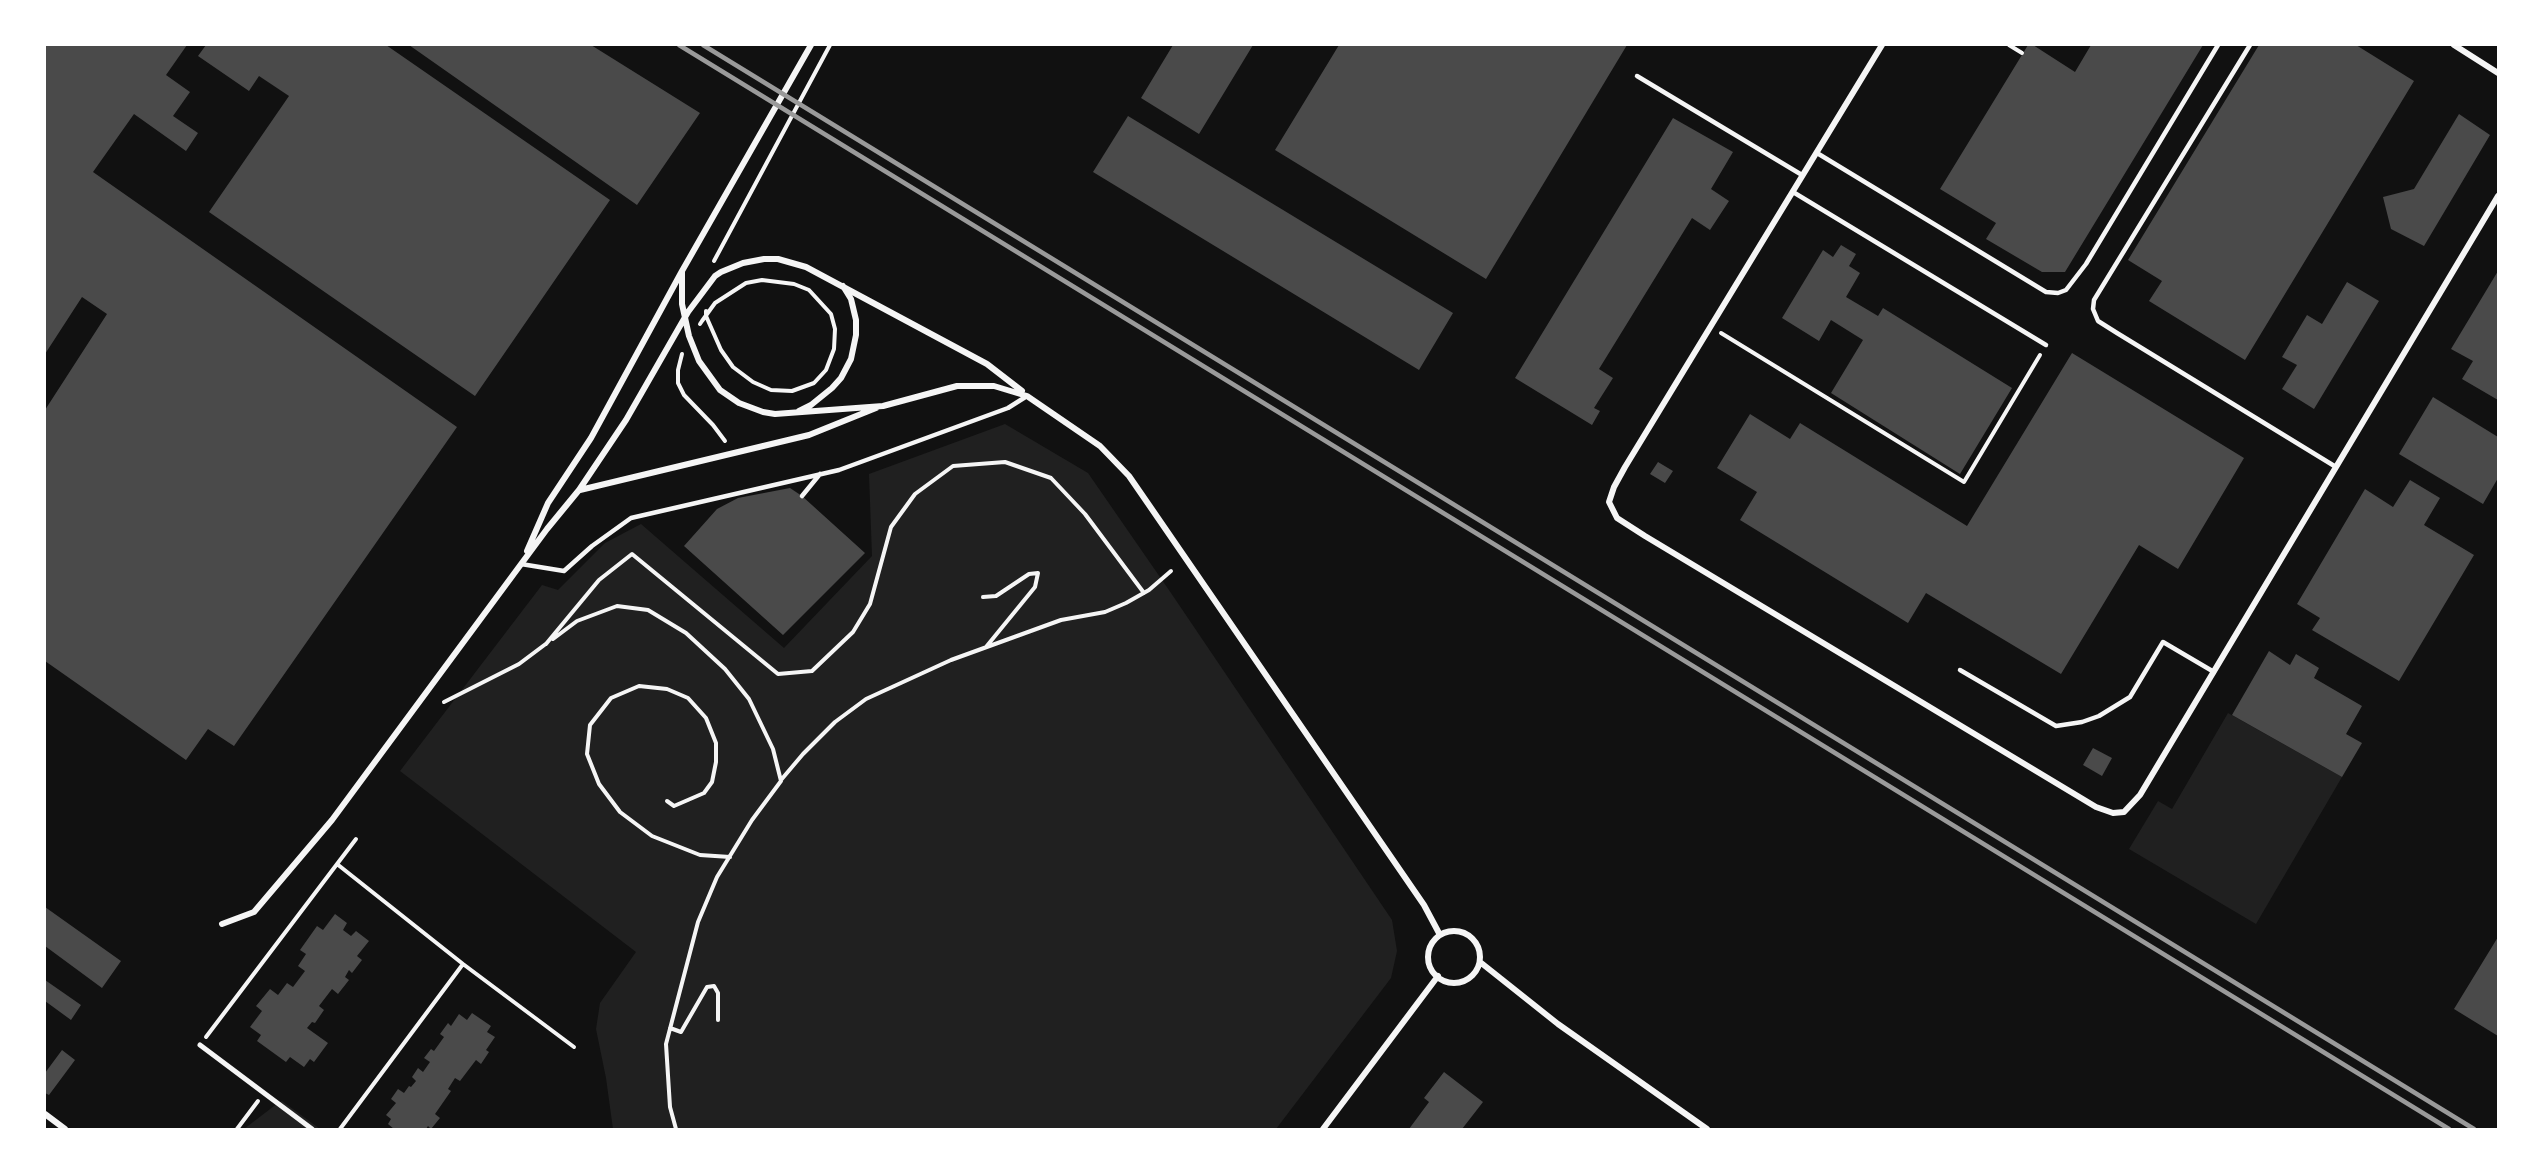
<!DOCTYPE html>
<html>
<head>
<meta charset="utf-8">
<style>
	body { margin:0 }
	#map { position:relative; width:2543px; height:1174px; overflow:hidden; background:#111; font-family:"Archivo Narrow",sans-serif }
	canvas { display:block }
	.frame { position:absolute; inset:0; border:46px solid #fff; pointer-events:none }
</style>
</head>
<body>
<div id="map">
<canvas width="2543" height="1174"></canvas>
<div class="frame"></div>
</div>
<script>
const c = document.querySelector('canvas').getContext('2d');
c.lineJoin = 'round';
function fillPath(path, color) {
  c.fillStyle = color;
  c.fill(path, 'evenodd');
}
function poly(rows) {
  const path = new Path2D();
  for (const r of rows) {
    if (r.length === 3) {
      path.moveTo(r[0] + r[2], r[1]);
      path.arc(r[0], r[1], r[2], 0, 2 * Math.PI);
      continue;
    }
    path.moveTo(r[0], r[1]);
    for (let i = 2; i < r.length; i += 2) path.lineTo(r[i], r[i + 1]);
  }
  return path;
}
function trace(path, color, width, dash) {
  c.strokeStyle = color;
  c.lineWidth = width;
  c.lineCap = dash ? 'butt' : 'round';
  c.setLineDash(dash || []);
  c.stroke(path);
}
fillPath(poly([
	[1005,424,1088,473,1171,593,1392,920,1397,951,1391,978,1276,1129,613,1129,606,1078,596,1029,600,1003,636,952,400,771,542,585,558,590,605,543,641,524,784,648,872,556,869,474],
	[2228,713,2342,777,2256,924,2129,849,2158,801,2172,809],
	[282,1101,320,1129,244,1129,278,1103]
]), '#202020');
fillPath(poly([
	[45,45,187,45,166,75,190,92,173,116,198,133,186,151,134,114,93,172,457,427,234,746,208,729,186,760,45,661,45,410,107,314,82,297,45,354],
	[206,45,386,45,610,200,475,396,209,212,289,96,259,76,249,91,198,56],
	[409,45,591,45,700,113,637,205],
	[1173,45,1253,45,1199,134,1141,98],
	[1339,45,1627,45,1486,279,1275,150],
	[2028,45,2033,45,2075,72,2091,45,2203,45,2065,272,2042,272,1986,239,1996,223,1940,189],
	[2259,45,2356,45,2414,81,2245,360,2149,301,2162,281,2128,260],
	[2459,114,2490,135,2424,246,2391,229,2383,197,2414,189],
	[1128,116,1453,313,1419,370,1093,172],
	[1673,118,1733,152,1711,189,1729,201,1710,230,1692,218,1599,369,1613,378,1594,408,1600,411,1592,425,1515,378],
	[1841,245,1856,254,1849,266,1860,273,1846,297,1878,316,1883,308,2012,388,1960,474,1831,393,1863,340,1831,320,1819,341,1782,318,1823,250,1833,257],
	[2498,271,2498,400,2462,379,2473,361,2451,349],
	[2347,282,2379,301,2314,409,2282,389,2297,365,2282,357,2307,315,2322,324],
	[2072,353,2244,458,2178,569,2139,545,2061,674,1926,593,1908,623,1740,520,1757,492,1717,468,1750,414,1790,439,1800,423,1967,526],
	[2433,397,2498,437,2498,478,2483,504,2399,454],
	[1658,462,1673,471,1665,483,1650,474],
	[2410,480,2440,498,2424,525,2474,555,2399,681,2312,630,2320,618,2297,604,2365,489,2393,507],
	[790,488,802,496,865,553,783,635,684,546,717,509,738,498],
	[2269,651,2290,665,2296,654,2319,668,2314,678,2362,706,2346,734,2362,743,2342,777,2232,715],
	[2093,748,2112,758,2102,776,2083,765],
	[45,907,121,961,102,988,45,946],
	[335,914,347,923,343,930,351,936,356,931,369,941,357,956,362,960,352,973,349,970,345,977,349,980,338,994,332,989,319,1006,324,1010,315,1023,312,1022,307,1028,328,1043,314,1062,310,1059,304,1067,290,1057,286,1062,257,1041,261,1035,250,1027,262,1011,256,1006,270,989,278,995,287,983,293,987,305,971,298,966,306,954,300,950,317,926,323,930],
	[2498,937,2498,1036,2454,1009],
	[45,980,81,1005,71,1020,45,1001],
	[472,1013,491,1026,487,1032,495,1037,486,1050,489,1052,481,1064,476,1060,460,1081,455,1078,448,1089,451,1091,435,1114,440,1118,431,1129,428,1126,426,1129,394,1129,388,1124,391,1119,386,1115,396,1103,391,1099,398,1089,404,1093,409,1086,411,1087,416,1081,412,1077,418,1068,423,1072,430,1062,424,1058,431,1049,434,1051,444,1037,440,1034,448,1023,451,1026,459,1014,467,1020],
	[62,1050,75,1060,49,1095,45,1093,45,1073],
	[1444,1072,1483,1102,1462,1129,1409,1129,1429,1102,1424,1098]
]), '#4a4a4a');
trace(poly([
	[2009,45,2022,53],
	[714,261,830,45],
	[700,324,702,321,715,303,746,283,762,280,794,284,809,290,831,314,835,329,834,349,826,370,814,383,792,391,771,390,753,382,733,367,721,350,706,316,706,311],
	[1721,333,1964,482,2040,355],
	[682,354,678,370,678,383,684,395,713,425,725,441],
	[983,597,996,596,1029,574,1038,573,1035,587,986,647],
	[553,639,577,621,617,606,648,610,686,633,725,669,749,699,773,749,781,781,752,820,717,877,698,922,666,1044,670,1107,676,1129],
	[546,644,599,580,632,554,778,674,812,671,853,632,870,604,891,527,915,494,953,466,1005,462,1051,478,1085,514,1144,593],
	[444,702,519,664,547,643],
	[781,780,803,754,835,722,866,699,951,660,1061,620,1105,612,1126,603,1149,590,1171,571],
	[667,801,674,806,704,793,712,782,716,762,716,743,706,718,688,698,667,689,639,686,611,698,590,725,587,754,599,784,620,812,652,836,700,855,730,857],
	[337,864,463,964,574,1047],
	[670,1028,681,1032,707,987,714,986,718,993,718,1020],
	[206,1037,356,839],
	[237,1129,258,1101],
	[340,1129,463,964]
]), '#f5f5f5', 4);
trace(poly([
	[2250,45,2094,300,2093,309,2098,321,2117,333,2336,467],
	[1637,76,1802,175],
	[1817,153,2046,292,2058,293,2066,290,2086,264,2218,45],
	[1793,192,2046,345],
	[802,496,820,474],
	[521,564,564,571,592,546,631,518,839,470,1008,408,1027,396],
	[1960,670,2056,726,2082,722,2099,716,2130,697,2163,642,2214,672]
]), '#f5f5f5', 4.5);
trace(poly([
	[200,1045,312,1129]
]), '#f5f5f5', 5);
trace(poly([
	[811,45,682,271,682,304,689,336,699,361,720,390,739,403,763,412,775,414,883,406,957,386,994,386,1027,396,1100,446,1129,476,1149,505,1424,905,1440,935],
	[1882,45,1625,467,1614,487,1609,502,1617,518,1645,536,2096,807,2113,813,2124,812,2140,795,2498,196],
	[2454,45,2498,73],
	[799,411,811,405,832,388,841,378,851,359,856,335,856,320,851,299,843,286],
	[580,490,809,435,876,408],
	[527,551,548,503,591,438,682,271],
	[222,924,254,912,332,820,547,529,579,490,626,420,688,312,715,276,721,272,743,263,764,259,778,259,806,267,987,364,1022,391],
	[1454,957,26],
	[1480,962,1558,1024,1707,1129],
	[45,1114,65,1129],
	[1323,1129,1438,976]
]), '#f5f5f5', 6);
trace(poly([
	[679,45,2449,1129],
	[703,45,2474,1129]
]), '#9a9a9a', 4.5);
</script>
</body>
</html>
